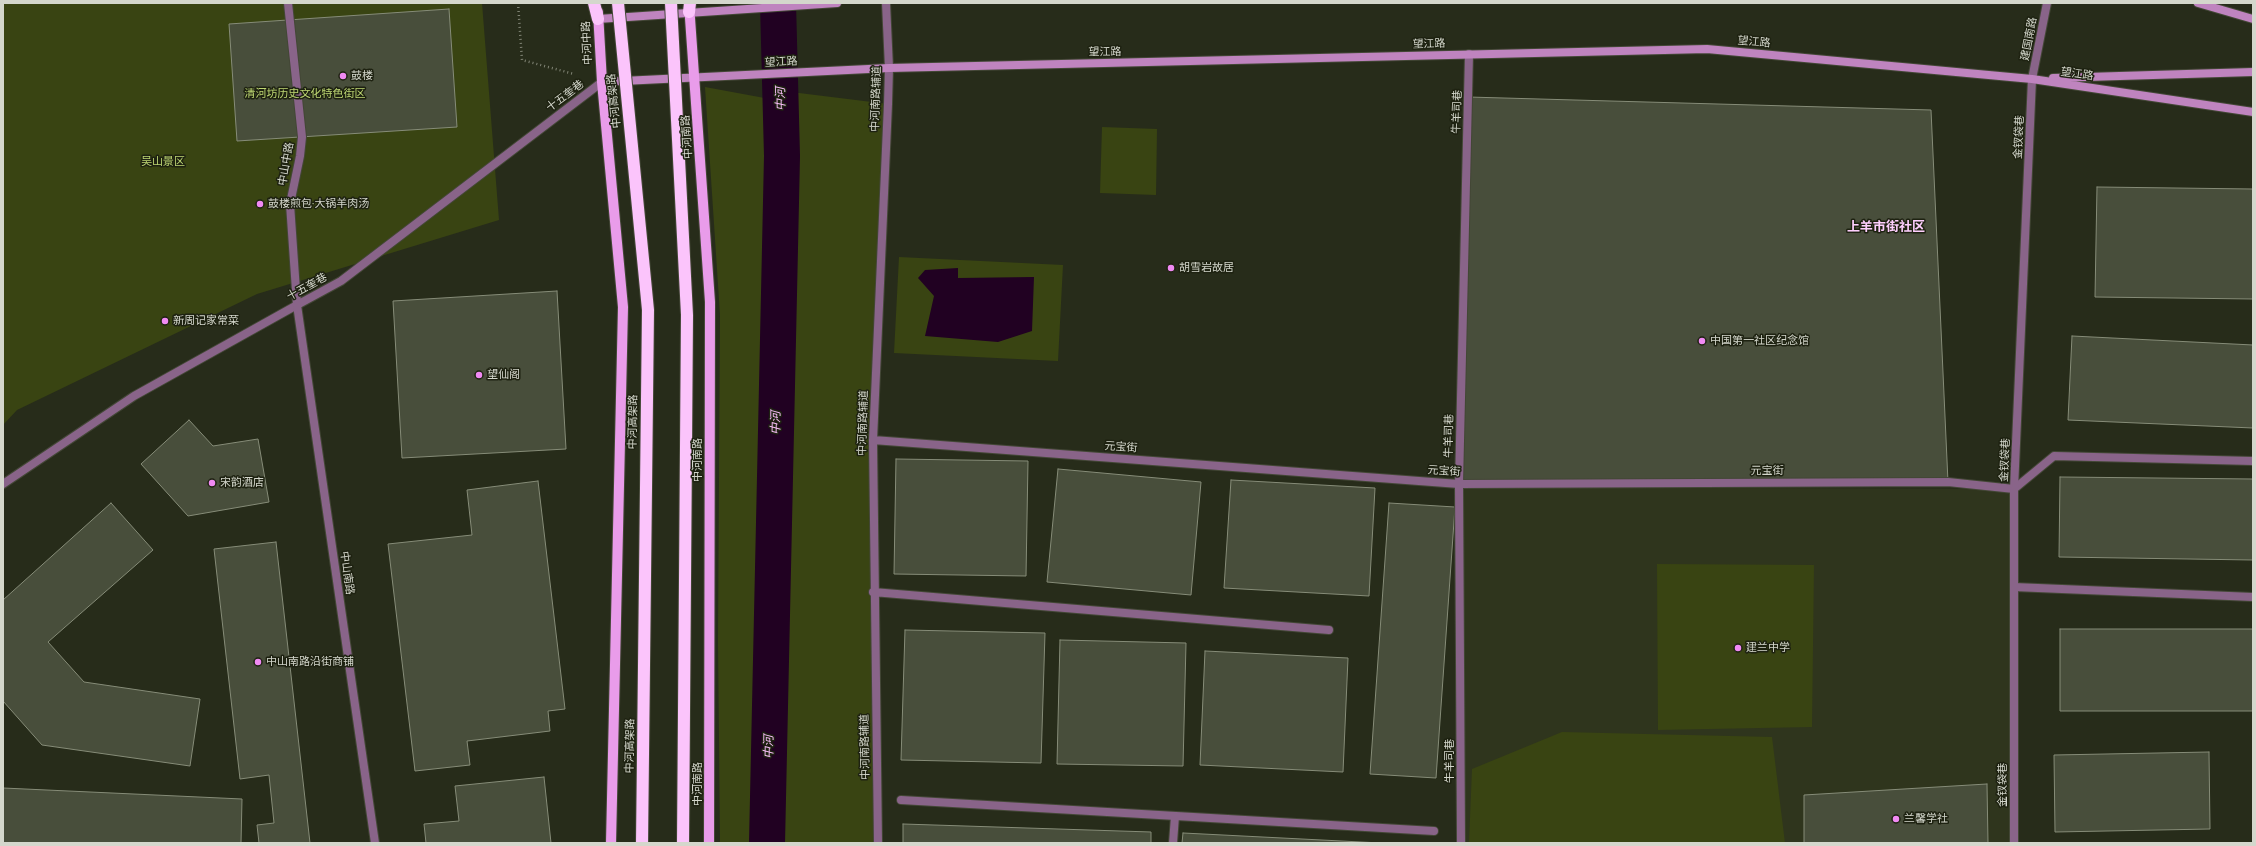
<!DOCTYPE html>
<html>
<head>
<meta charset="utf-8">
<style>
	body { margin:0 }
	#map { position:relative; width:2256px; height:846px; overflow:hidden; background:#272c1a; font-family:Quicksand,sans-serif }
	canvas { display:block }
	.frame { position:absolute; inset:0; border:4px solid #d4d7cc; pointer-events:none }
</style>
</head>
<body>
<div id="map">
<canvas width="2256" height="846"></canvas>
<div class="frame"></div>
</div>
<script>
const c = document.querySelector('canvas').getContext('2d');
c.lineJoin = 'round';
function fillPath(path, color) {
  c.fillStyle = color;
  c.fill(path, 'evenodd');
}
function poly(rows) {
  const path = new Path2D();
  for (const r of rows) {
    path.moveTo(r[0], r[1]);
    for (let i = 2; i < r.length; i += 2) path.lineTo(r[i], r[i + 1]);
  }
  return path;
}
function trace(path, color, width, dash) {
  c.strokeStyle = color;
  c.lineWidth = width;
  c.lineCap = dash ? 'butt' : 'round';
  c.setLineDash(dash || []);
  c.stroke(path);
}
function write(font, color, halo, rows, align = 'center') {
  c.font = font + ' Quicksand,"Noto Sans SC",sans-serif';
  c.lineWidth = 3;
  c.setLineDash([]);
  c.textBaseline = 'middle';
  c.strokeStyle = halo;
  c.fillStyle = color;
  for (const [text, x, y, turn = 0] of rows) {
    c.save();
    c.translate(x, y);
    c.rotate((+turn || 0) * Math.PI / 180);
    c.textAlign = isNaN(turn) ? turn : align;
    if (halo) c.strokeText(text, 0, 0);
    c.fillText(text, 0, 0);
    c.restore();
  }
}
fillPath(poly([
	[1464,487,2014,489,2014,843,1461,843]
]), '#2f351d');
fillPath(poly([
	[3,3,482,3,499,220,257,294,17,410,3,425],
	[705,87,770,99,753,843,720,843,718,640,720,315],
	[791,92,888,104,873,440,878,843,775,843],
	[1102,127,1157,129,1156,195,1100,193],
	[899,257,1063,265,1058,361,894,353],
	[1657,564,1814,565,1812,727,1658,730],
	[1562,732,1772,737,1785,843,1469,843,1472,769]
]), '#394412');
fillPath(poly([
	[958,268,958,278,1034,277,1032,331,998,342,925,336,934,296,918,278,925,270]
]), '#210122');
trace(poly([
	[767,843,782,156,778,3]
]), '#210122', 36);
const building = poly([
	[449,9,457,127,237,141,229,24,449,9],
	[1468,97,1931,110,1948,482,1459,484,1468,97],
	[2097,187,2253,189,2253,299,2095,297,2097,187],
	[557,291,566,449,402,458,393,301,557,291],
	[2072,336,2253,345,2253,428,2068,420,2072,336],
	[189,420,213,446,258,439,269,502,188,516,141,464,189,420],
	[896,459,1028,461,1026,576,894,574,896,459],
	[1058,469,1201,482,1191,595,1047,582,1058,469],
	[2060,477,2253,479,2253,560,2059,557,2060,477],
	[1231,480,1375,488,1369,596,1224,588,1231,480],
	[538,481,565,709,548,711,550,731,467,741,470,765,415,771,388,544,472,535,467,490,538,481],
	[111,503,153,550,48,642,84,682,200,699,190,766,42,745,3,701,3,600,111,503],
	[1389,503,1455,507,1436,778,1370,774,1389,503],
	[276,542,310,843,259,843,257,825,274,823,269,775,240,779,214,549,276,542],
	[2060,629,2253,629,2253,711,2060,711,2060,629],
	[905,630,1045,633,1041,763,901,760,905,630],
	[1060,640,1186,643,1183,766,1057,764,1060,640],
	[1205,651,1348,658,1343,772,1200,765,1205,651],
	[2209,752,2210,829,2055,832,2054,755,2209,752],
	[544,777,551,843,426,843,424,824,459,821,455,786,544,777],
	[1987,784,1988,843,1804,843,1804,795,1987,784],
	[3,788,242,799,241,843,3,843,3,788],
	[903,824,1151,832,1151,843,903,843,903,824],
	[1183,833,1381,843,1182,843,1183,833]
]);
fillPath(building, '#484e3b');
trace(building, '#868c78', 1);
const lane = poly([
	[873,440,1459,484,1948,482,2014,489,2054,456,2253,461],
	[3,484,134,396,297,305],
	[2014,587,2253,597],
	[873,592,1329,630],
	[901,800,1434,831],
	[878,843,873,440,888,104,889,68,886,3],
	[1173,843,1175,816],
	[1461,843,1459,484,1469,54]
]);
const street = poly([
	[288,3,302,137,300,156,290,204,297,305,375,843],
	[297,305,341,281,602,82],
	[2014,843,2014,489,2032,79,2047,3]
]);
const secondary = poly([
	[2198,3,2253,19],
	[598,19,837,3],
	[2053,78,2253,72],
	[602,82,889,68,1707,49,2032,79,2253,112]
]);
const primary = poly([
	[689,4,710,302,709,843],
	[598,12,602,82,623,307,611,843]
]);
const highway = poly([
	[594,3,598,19],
	[689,12,690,3]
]);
trace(lane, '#434736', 10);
trace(street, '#434736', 10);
trace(secondary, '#434736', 10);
trace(primary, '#434736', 12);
trace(highway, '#434736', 14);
trace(poly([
	[518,3,522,60,574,74]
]), '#808475', 2.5, [1, 3]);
trace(lane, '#896489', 8);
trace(street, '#896489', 8);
trace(secondary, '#bf84bf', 8);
trace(primary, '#e99cea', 10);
trace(highway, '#fbc4fb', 12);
const highwayBridge = poly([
	[618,3,648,310,642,843],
	[671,3,687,315,683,843]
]);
trace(highwayBridge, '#434736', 14, []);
trace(highwayBridge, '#fbc4fb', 12);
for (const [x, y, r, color] of [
	[343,76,4,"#f18af4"],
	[260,204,4,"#f18af4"],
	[1171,268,4,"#f18af4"],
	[165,321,4,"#f18af4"],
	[1702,341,4,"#f18af4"],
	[479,375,4,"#f18af4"],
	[212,483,4,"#f18af4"],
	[1738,648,4,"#f18af4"],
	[258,662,4,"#f18af4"],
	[1896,819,4,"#f18af4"]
]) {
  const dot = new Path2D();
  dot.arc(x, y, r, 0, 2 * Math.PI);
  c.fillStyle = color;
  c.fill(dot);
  trace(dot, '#1e2211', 1.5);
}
write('11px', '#d4d7cc', '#1e2211', [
	["建国南路",2029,39,-79],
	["望江路",1754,42,5],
	["中河中路",587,43,-93],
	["望江路",1429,44,-2],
	["望江路",1105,52,-1],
	["望江路",781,62,-3],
	["望江路",2077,74,8],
	["十五奎巷",565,96,-37],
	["中河南路辅道",876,99,-88],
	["中河高架路",614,101,-96],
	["牛羊司巷",1457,112,-88],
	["中河南路",687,137,-94],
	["金钗袋巷",2019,137,-87],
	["中山中路",286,164,-80],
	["十五奎巷",307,287,-29],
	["中河高架路",633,422,-89],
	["中河南路辅道",863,423,-88],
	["牛羊司巷",1449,436,-89],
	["元宝街",1121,447,4],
	["中河南路",698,460,-90],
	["金钗袋巷",2005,460,-87],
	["元宝街",1444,471,4],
	["元宝街",1767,471],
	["中山南路",347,573,82],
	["中河高架路",630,746,-89],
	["中河南路辅道",865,747,-91],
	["牛羊司巷",1450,761,-90],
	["中河南路",698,784,-90],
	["金钗袋巷",2003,785,-90]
]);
write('11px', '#d4d7cc', '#1e2211', [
	["鼓楼",351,76],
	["鼓楼煎包·大锅羊肉汤",268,204],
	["胡雪岩故居",1179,268],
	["新周记家常菜",173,321],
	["中国第一社区纪念馆",1710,341],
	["望仙阁",487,375],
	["宋韵酒店",220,483],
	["建兰中学",1746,648],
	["中山南路沿街商铺",266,662],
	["兰馨学社",1904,819]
], 'left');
write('11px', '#bed773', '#1e2211', [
	["清河坊历史文化特色街区",305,94],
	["吴山景区",163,162]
]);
write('italic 12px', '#f9befa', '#1e2211', [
	["中河",781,99,-91],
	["中河",776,423,-89],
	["中河",769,747,-89]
]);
write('bold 13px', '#fecffe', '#1e2211', [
	["上羊市街社区",1886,227]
]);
</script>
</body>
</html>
